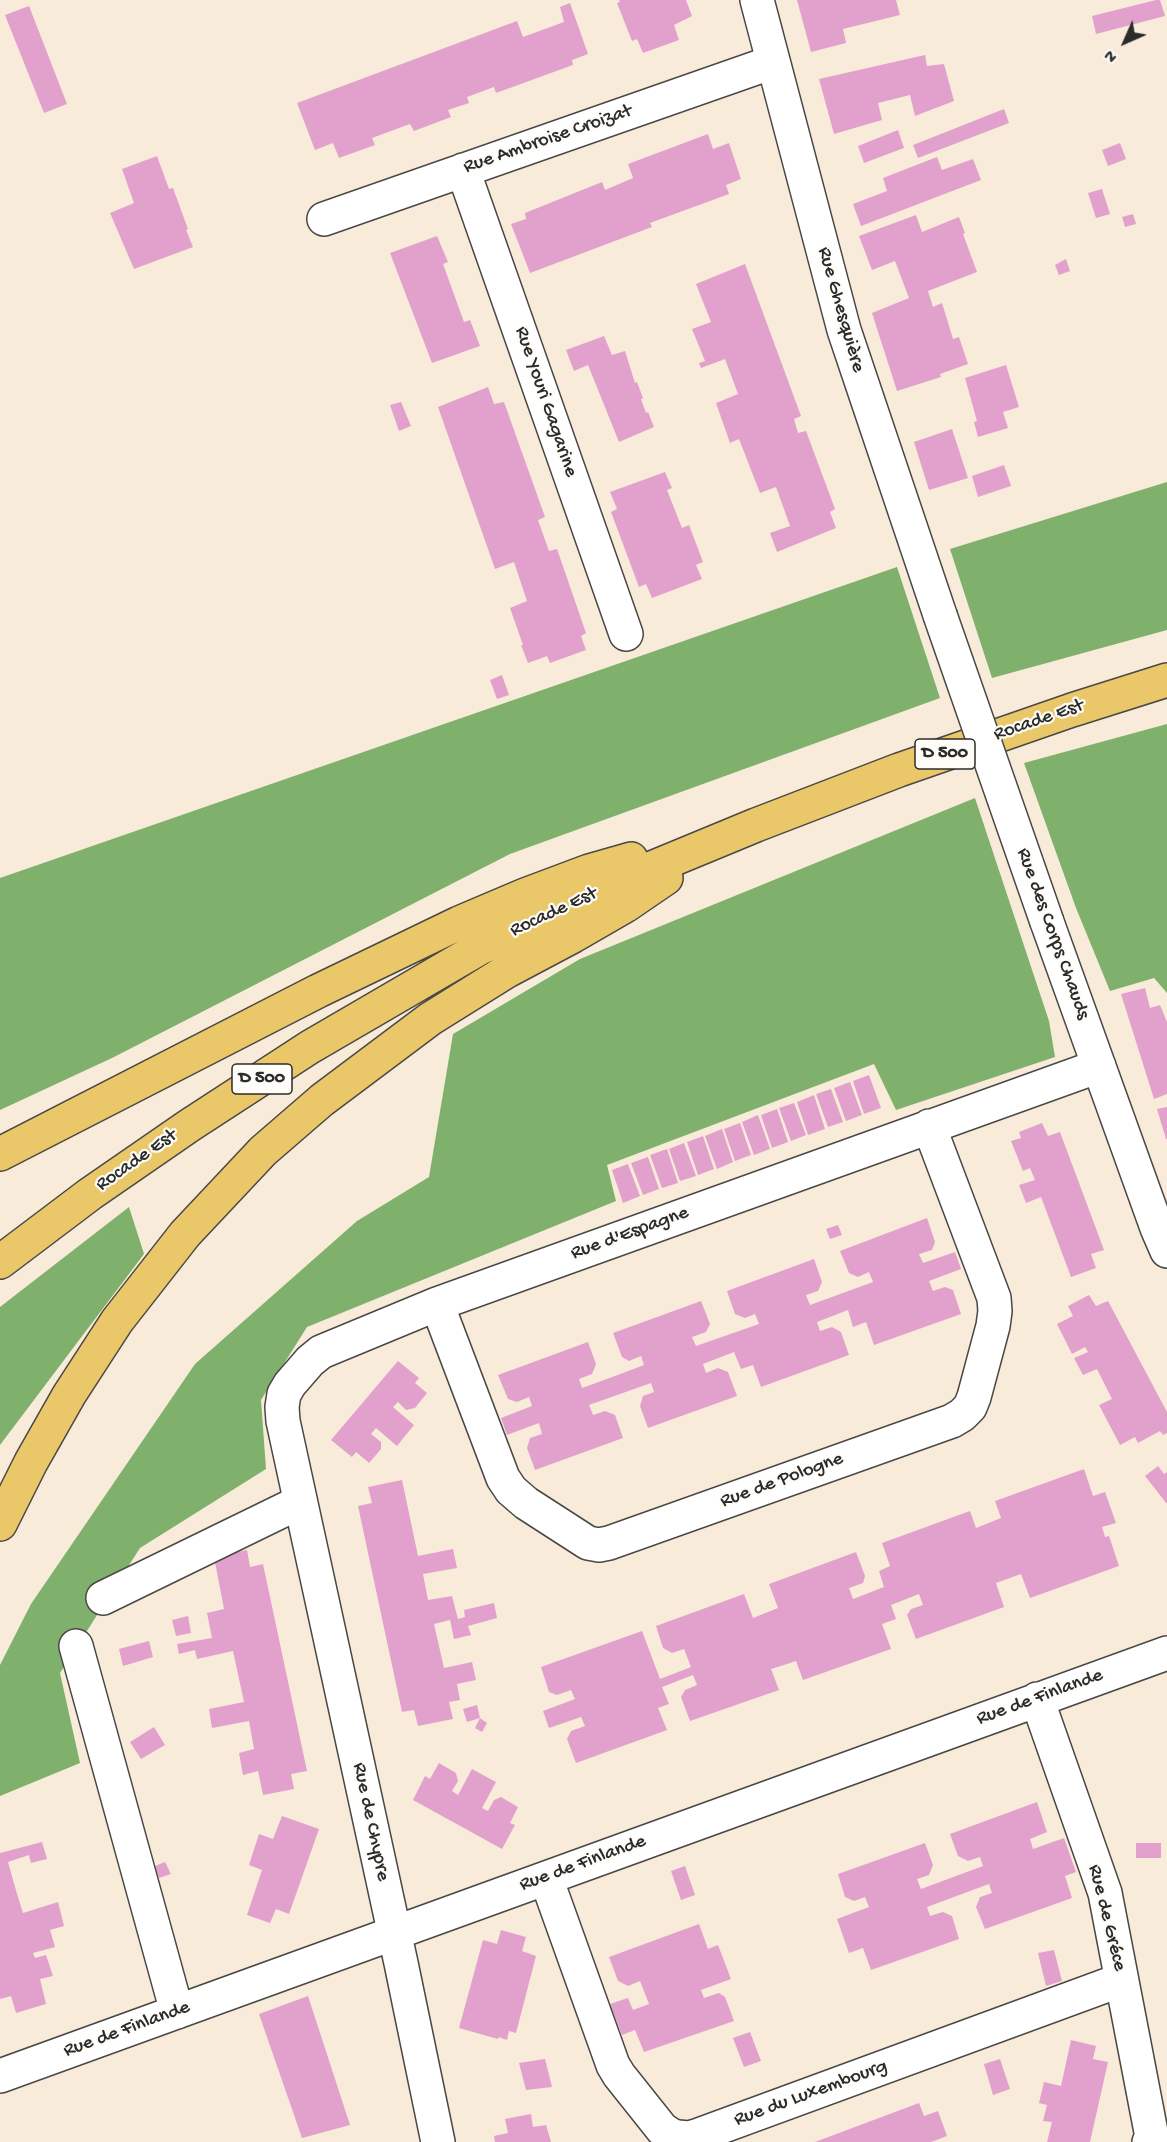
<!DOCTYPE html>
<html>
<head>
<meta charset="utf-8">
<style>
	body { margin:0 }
	#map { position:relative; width:1167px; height:2142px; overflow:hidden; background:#f8ebd9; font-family:"Gochi Hand",sans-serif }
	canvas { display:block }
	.north { position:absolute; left:1095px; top:12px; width:60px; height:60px; -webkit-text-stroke:4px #fdfcf7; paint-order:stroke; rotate:225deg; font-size:16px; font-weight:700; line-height:24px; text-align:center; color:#2b2b2b }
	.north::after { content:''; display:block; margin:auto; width:21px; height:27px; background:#2b2b2b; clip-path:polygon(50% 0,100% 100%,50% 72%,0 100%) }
</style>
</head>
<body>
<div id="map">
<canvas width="1167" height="2142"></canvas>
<div class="north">N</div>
</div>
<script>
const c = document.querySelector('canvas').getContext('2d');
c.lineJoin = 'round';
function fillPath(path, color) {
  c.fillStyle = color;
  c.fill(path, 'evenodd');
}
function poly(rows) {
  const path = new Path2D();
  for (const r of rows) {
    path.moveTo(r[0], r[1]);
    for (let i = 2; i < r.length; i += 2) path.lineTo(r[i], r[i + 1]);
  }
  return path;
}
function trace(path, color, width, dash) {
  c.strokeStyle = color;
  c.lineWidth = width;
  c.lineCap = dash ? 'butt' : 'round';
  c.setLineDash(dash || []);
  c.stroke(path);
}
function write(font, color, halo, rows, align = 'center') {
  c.font = font + ' "Gochi Hand",sans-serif';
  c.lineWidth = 4.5;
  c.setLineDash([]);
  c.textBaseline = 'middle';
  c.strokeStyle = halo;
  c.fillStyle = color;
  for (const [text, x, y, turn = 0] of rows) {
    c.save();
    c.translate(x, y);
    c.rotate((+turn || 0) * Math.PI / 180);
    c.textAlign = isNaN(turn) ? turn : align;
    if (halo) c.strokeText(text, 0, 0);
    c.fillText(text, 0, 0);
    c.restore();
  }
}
fillPath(poly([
	[1167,482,1167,630,992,678,950,549],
	[897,567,940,698,510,854,112,1058,0,1110,0,878],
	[1167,724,1167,993,1154,978,1110,991,1076,908,1024,763],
	[975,798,1049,1021,1055,1057,896,1110,874,1064,607,1165,616,1201,307,1327,261,1400,266,1469,140,1548,60,1673,80,1763,0,1796,0,1665,31,1604,195,1364,357,1221,429,1177,453,1034,580,959],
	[129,1207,144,1254,0,1445,0,1307]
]), '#7fb06c');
fillPath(poly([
	[619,0,686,0,692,16,674,25,679,40,643,53,637,39,632,41,617,3,620,2],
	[797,0,896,0,900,15,843,29,846,43,811,52],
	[1156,0,1160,0,1165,16,1096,34,1092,16],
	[570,3,588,54,572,60,573,65,496,93,494,87,467,97,469,103,448,110,451,117,414,131,410,124,372,138,375,145,339,158,333,143,315,150,297,103,517,21,523,37,564,22,560,7],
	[29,6,67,104,44,113,5,15],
	[925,55,927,66,944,64,954,101,915,116,910,95,878,103,882,120,834,134,819,79],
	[1004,109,1009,123,918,158,913,145],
	[898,130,904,148,864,163,858,146],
	[708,134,713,149,729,143,741,179,726,185,729,194,650,223,652,227,530,273,511,224,526,219,525,213,602,182,605,190,633,178,628,164],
	[1120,143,1126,159,1108,166,1102,150],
	[157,156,169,189,173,188,188,229,186,230,193,247,134,269,110,213,134,203,122,169],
	[937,157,942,170,973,159,981,180,861,226,853,204,887,191,883,178],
	[1102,189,1110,214,1096,218,1088,193],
	[1133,214,1136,224,1125,227,1122,217],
	[916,215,922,232,959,217,965,233,963,234,977,272,928,291,933,307,942,303,953,339,959,337,968,364,940,374,941,377,897,391,872,313,909,298,895,261,872,270,859,236],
	[437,236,448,262,443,264,464,322,470,320,480,346,432,363,390,253],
	[1066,259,1070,271,1059,275,1055,265],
	[745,264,801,416,794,419,798,433,806,431,835,509,830,512,836,528,777,552,770,533,790,526,776,487,760,493,739,439,730,443,716,403,738,394,725,359,701,368,699,363,705,361,692,329,711,322,696,284],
	[604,336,612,355,625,351,635,383,637,382,643,398,641,399,646,413,648,412,654,427,619,442,588,365,574,371,566,350],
	[1006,365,1019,407,1003,412,1008,428,978,437,974,422,977,421,965,378],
	[488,387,494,404,504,402,545,517,538,520,549,551,557,549,586,633,581,636,586,650,550,663,547,656,528,663,521,645,523,645,510,608,527,601,514,562,495,569,438,407],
	[401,402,411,426,399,431,390,405],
	[952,429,968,478,929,490,914,442],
	[1004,465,1011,486,978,497,972,476],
	[665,472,672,488,667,490,682,528,689,525,703,562,696,565,702,579,652,598,646,584,639,587,611,512,617,509,610,492],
	[502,675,509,695,497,699,490,680],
	[1145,988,1150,1008,1160,1005,1167,1022,1167,1094,1154,1099,1121,994],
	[869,1075,881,1108,864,1114,853,1081],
	[850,1082,862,1115,846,1121,834,1088],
	[831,1089,843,1122,828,1127,816,1094],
	[814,1095,825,1129,808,1135,797,1102],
	[794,1103,806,1135,791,1141,779,1108],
	[1167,1107,1167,1139,1166,1139,1157,1109],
	[777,1109,788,1142,772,1148,761,1115],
	[758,1115,770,1149,754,1155,742,1122],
	[740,1123,751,1155,735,1161,724,1129],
	[1042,1123,1048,1136,1060,1132,1104,1250,1091,1254,1096,1268,1071,1277,1041,1197,1026,1203,1019,1185,1035,1180,1030,1168,1023,1171,1011,1141,1021,1138,1019,1132],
	[722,1129,733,1162,717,1169,705,1136],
	[703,1136,714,1169,698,1175,687,1142],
	[684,1143,696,1176,680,1181,669,1149],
	[667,1149,678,1183,662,1188,650,1155],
	[648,1157,659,1189,643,1195,631,1163],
	[628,1164,640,1196,623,1203,612,1170],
	[927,1218,935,1242,932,1250,919,1254,923,1263,955,1252,961,1269,929,1281,933,1291,945,1287,953,1290,961,1314,874,1345,866,1322,853,1327,848,1310,817,1322,820,1331,832,1327,841,1332,849,1355,761,1387,753,1365,741,1369,734,1352,703,1364,706,1373,718,1368,728,1372,737,1396,648,1428,640,1406,643,1396,654,1392,651,1383,589,1405,593,1415,605,1411,615,1415,623,1438,535,1470,527,1448,530,1438,542,1434,539,1423,507,1435,501,1418,532,1406,529,1397,517,1402,508,1399,498,1375,588,1342,596,1364,592,1374,579,1379,582,1388,615,1376,644,1365,641,1356,629,1361,622,1357,613,1333,701,1301,710,1324,706,1332,692,1337,696,1346,759,1324,755,1314,745,1318,735,1314,727,1291,814,1259,822,1282,818,1291,806,1295,810,1305,873,1282,869,1272,858,1277,849,1273,840,1251],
	[838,1225,842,1235,830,1239,826,1229],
	[1089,1295,1096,1306,1108,1301,1150,1380,1167,1412,1167,1433,1163,1435,1160,1431,1138,1443,1135,1437,1120,1445,1099,1405,1112,1399,1097,1369,1083,1375,1074,1358,1088,1352,1085,1347,1072,1354,1057,1324,1073,1316,1068,1306],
	[398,1361,419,1378,415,1383,427,1393,415,1408,406,1410,398,1402,393,1407,414,1425,397,1446,376,1428,371,1434,381,1442,381,1449,369,1463,356,1452,352,1457,331,1440],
	[1158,1466,1164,1474,1167,1472,1167,1504,1145,1476],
	[1084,1469,1093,1496,1105,1492,1116,1523,1102,1527,1105,1537,1109,1536,1119,1566,1030,1598,1021,1574,996,1583,1004,1607,916,1639,907,1615,911,1609,923,1605,919,1594,891,1605,896,1619,882,1624,891,1649,803,1680,796,1661,784,1665,771,1669,779,1690,690,1721,681,1697,685,1690,697,1685,693,1675,662,1687,669,1704,658,1708,667,1730,576,1763,567,1739,571,1731,585,1726,581,1717,549,1728,543,1711,575,1699,571,1690,557,1695,549,1692,541,1667,642,1631,660,1679,691,1667,684,1649,672,1653,663,1648,656,1626,744,1594,753,1618,778,1608,769,1584,856,1552,865,1576,863,1583,849,1588,853,1599,884,1587,879,1571,890,1566,882,1543,970,1511,976,1528,1001,1518,995,1501],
	[402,1480,418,1556,453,1549,457,1568,423,1574,428,1600,452,1596,458,1619,465,1617,464,1610,494,1603,497,1618,468,1626,471,1635,454,1639,450,1620,434,1624,444,1668,472,1662,476,1680,457,1684,460,1700,449,1702,453,1719,418,1726,414,1710,402,1712,358,1506,372,1503,368,1487],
	[247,1550,250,1567,263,1564,307,1771,291,1774,294,1789,263,1795,258,1771,243,1775,239,1753,254,1749,249,1721,212,1728,209,1709,244,1702,233,1651,197,1659,195,1650,179,1654,177,1644,212,1638,207,1613,224,1609,214,1557],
	[188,1616,191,1633,176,1636,172,1620],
	[149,1641,153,1657,123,1666,119,1649],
	[477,1705,480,1718,467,1722,463,1709],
	[480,1718,487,1723,482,1732,475,1728],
	[154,1727,165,1745,141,1759,130,1742],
	[439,1763,456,1773,458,1781,452,1791,458,1795,472,1769,496,1782,482,1808,488,1811,494,1800,501,1797,518,1807,510,1823,515,1825,502,1849,413,1800,425,1776,430,1779],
	[1037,1802,1047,1832,1030,1839,1033,1849,1064,1838,1076,1872,1065,1876,1072,1898,985,1929,976,1907,980,1897,992,1893,989,1884,927,1907,930,1916,943,1912,952,1916,959,1939,871,1970,863,1948,849,1953,837,1919,869,1907,865,1897,854,1901,845,1897,838,1874,925,1843,933,1865,929,1875,917,1879,921,1889,983,1866,980,1857,968,1861,958,1856,950,1834],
	[282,1816,319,1829,289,1914,276,1909,270,1923,247,1915,262,1870,249,1865,259,1834,273,1839],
	[42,1842,47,1859,31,1863,29,1855,8,1862,15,1887,23,1913,58,1902,64,1926,50,1930,55,1947,33,1953,35,1958,46,1955,53,1976,40,1979,46,2004,16,2013,11,1996,0,1999,0,1853],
	[1136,1843,1161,1843,1161,1858,1136,1858],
	[165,1862,171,1874,159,1878,155,1866],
	[685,1866,695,1895,681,1900,671,1871],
	[699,1924,708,1949,718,1945,731,1979,701,1990,704,1998,719,1993,725,1997,734,2021,644,2052,635,2030,622,2035,610,2004,628,1998,633,2010,649,2004,640,1981,628,1986,618,1981,609,1957],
	[501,1930,526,1937,522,1951,536,1956,516,2033,509,2031,507,2040,499,2037,498,2039,459,2028,483,1940,497,1944],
	[1054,1950,1062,1981,1046,1986,1038,1953],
	[308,1996,350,2125,302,2138,259,2014],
	[750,2032,761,2061,744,2067,733,2038],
	[1071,2040,1096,2046,1093,2059,1108,2062,1090,2142,1047,2142,1052,2122,1043,2121,1047,2105,1039,2103,1044,2082,1061,2086],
	[545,2059,552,2087,526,2090,519,2063],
	[1000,2059,1010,2089,993,2095,984,2064],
	[919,2103,924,2116,938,2111,947,2136,931,2142,815,2142],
	[531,2114,533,2127,546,2125,551,2142,495,2142,494,2136,508,2133,505,2119]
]), '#e2a1cd');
const street = poly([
	[757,0,844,330,940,615],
	[463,170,626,634],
	[324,219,773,62],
	[1047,922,1157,1228,1167,1251],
	[437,1304,503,1478,511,1490,526,1503,588,1543,599,1545,609,1543,952,1421,962,1415,970,1407,974,1397,993,1326,995,1311,994,1298,929,1126],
	[103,1598,300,1502],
	[76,1646,177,2012],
	[1037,1699,1105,1893,1152,2137,1149,2142],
	[546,1878,613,2065,619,2075,662,2129,671,2135,678,2137,689,2138,699,2135,1121,1980],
	[0,2076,1167,1653],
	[438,2142,401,1963,283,1421,282,1407,284,1394,290,1384,310,1361,321,1352,437,1304,1099,1066]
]);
const highway = poly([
	[0,1154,318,991,459,923,525,895,589,871,631,859],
	[0,1262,90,1194,190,1125,310,1047,480,948,635,875,756,825,899,770,1072,710,1167,680],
	[0,1524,31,1462,69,1395,117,1321,185,1234,263,1151,322,1100,430,1019,507,971,573,936,625,906,666,878]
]);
trace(street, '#4a4845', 36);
trace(highway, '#4a4845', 36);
trace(street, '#fff', 33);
trace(highway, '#eac769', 33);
const streetBridge = poly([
	[940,615,1047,922]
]);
trace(streetBridge, '#4a4845', 36, []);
trace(streetBridge, '#fff', 33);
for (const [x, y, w] of [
	[945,754,60],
	[262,1079,60]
]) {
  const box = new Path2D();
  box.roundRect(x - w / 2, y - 15, w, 30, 4.5);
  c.fillStyle = '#fdfcf7';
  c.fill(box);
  trace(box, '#2b2b2b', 1.5);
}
write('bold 18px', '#2b2b2b', null, [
	["D 500",945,754],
	["D 500",262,1079]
]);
write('20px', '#2b2b2b', '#fdfcf7', [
	["Rue Ambroise Croizat",548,140,-19],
	["Rue Ghesquière",840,310,74],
	["Rue Youri Gagarine",545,402,71],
	["Rocade Est",1039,721,-19],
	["Rocade Est",554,913,-25],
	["Rue des Corps Chauds",1052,934,70],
	["Rocade Est",137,1161,-35],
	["Rue d'Espagne",630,1234,-20],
	["Rue de Pologne",782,1481,-20],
	["Rue de Finlande",1040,1698,-20],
	["Rue de Chypre",370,1822,78],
	["Rue de Finlande",583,1864,-20],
	["Rue de Gréce",1106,1918,76],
	["Rue de Finlande",127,2030,-20],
	["Rue du Luxembourg",811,2094,-20]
]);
</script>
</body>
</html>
